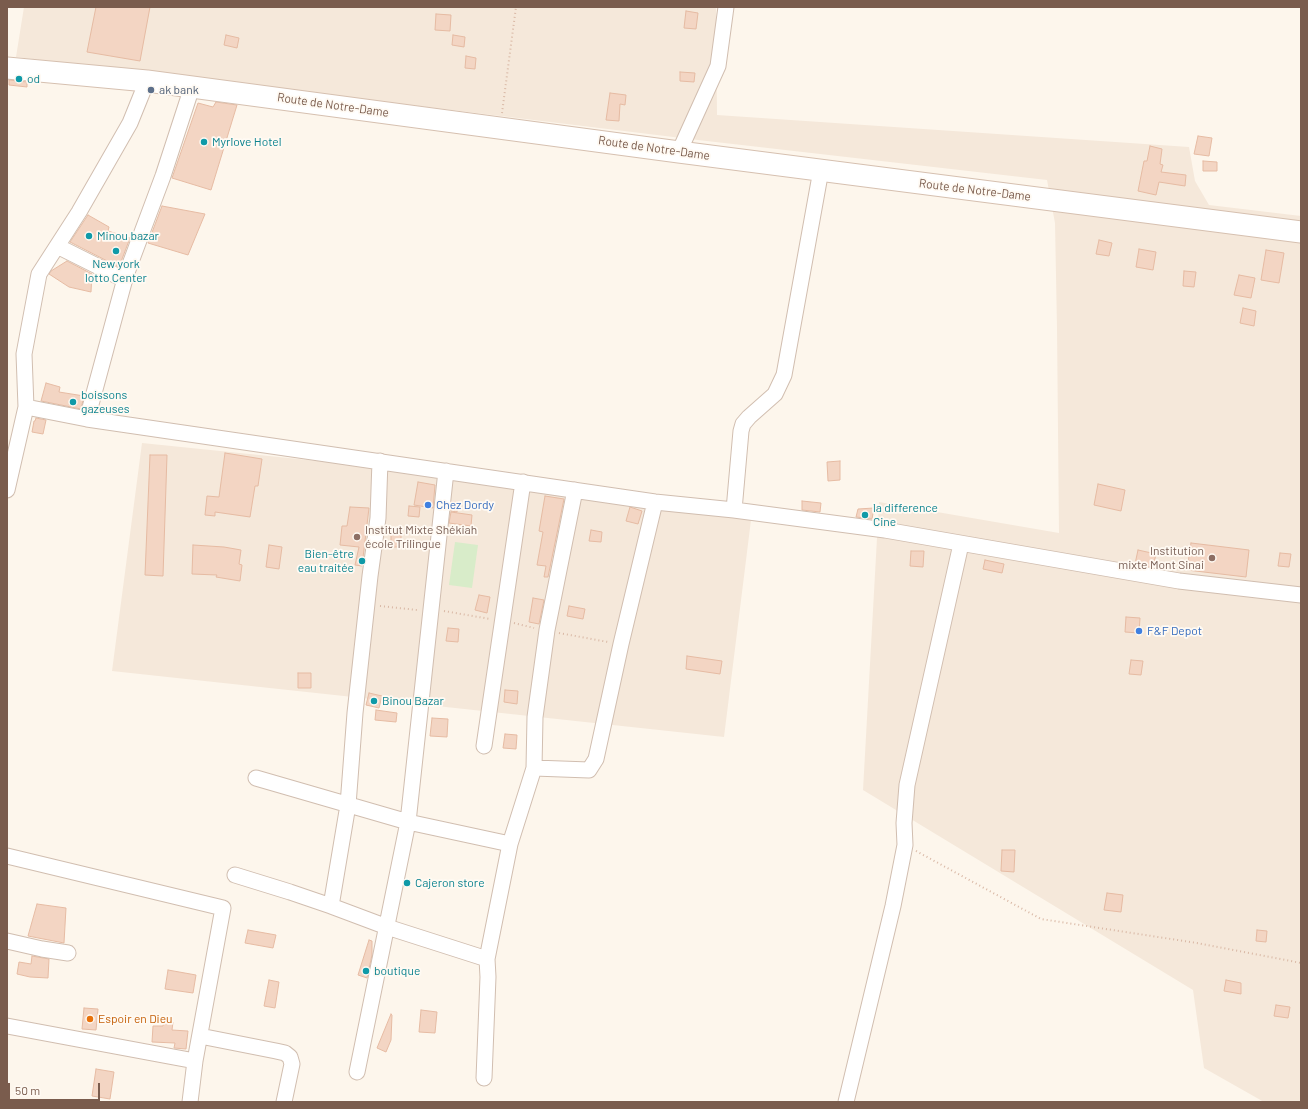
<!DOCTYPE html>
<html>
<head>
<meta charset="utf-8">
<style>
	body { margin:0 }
	#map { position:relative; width:1308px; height:1109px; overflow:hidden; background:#fdf6ec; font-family:Barlow,sans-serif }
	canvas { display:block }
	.frame { position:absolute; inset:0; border:8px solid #7a5c4d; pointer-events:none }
	.scale { position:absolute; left:8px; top:1083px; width:92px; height:18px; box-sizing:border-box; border:2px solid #7a5c4d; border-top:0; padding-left:5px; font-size:12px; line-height:14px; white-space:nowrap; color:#7a5c4d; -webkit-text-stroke:3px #fffaf3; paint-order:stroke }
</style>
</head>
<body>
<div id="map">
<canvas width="1308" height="1109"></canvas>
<div class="frame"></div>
<div class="scale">50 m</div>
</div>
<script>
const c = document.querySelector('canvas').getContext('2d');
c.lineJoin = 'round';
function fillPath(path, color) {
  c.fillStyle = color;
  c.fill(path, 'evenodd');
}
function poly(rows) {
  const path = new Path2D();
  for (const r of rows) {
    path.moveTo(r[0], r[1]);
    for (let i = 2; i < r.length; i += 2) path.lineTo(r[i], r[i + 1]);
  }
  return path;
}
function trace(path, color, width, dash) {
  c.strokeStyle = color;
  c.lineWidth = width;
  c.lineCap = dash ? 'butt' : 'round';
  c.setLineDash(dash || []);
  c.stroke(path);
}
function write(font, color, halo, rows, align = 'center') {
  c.font = font + ' Barlow,sans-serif';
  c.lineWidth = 3.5;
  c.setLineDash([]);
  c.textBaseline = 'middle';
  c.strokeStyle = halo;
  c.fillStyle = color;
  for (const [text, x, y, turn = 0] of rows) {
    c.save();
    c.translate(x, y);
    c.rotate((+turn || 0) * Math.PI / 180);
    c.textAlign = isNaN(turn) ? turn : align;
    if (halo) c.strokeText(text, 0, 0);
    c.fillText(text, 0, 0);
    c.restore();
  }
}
fillPath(poly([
	[24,7,715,7,716,9,717,115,1189,147,1195,181,1209,205,1301,216,1301,1102,1264,1102,1204,1068,1193,990,863,790,879,502,1059,533,1057,328,1055,223,1047,180,698,140,16,57],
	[142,443,523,482,734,510,751,520,724,737,112,671]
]), '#f5e8da');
fillPath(poly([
	[455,542,478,545,472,588,449,585]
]), '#d8ecc9');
const building = poly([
	[96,7,150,7,140,61,87,52,96,7],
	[686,11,698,13,696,29,684,28,686,11],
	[436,14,451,15,450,31,435,30,436,14],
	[226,35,239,38,237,48,224,45,226,35],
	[453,35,465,37,464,47,452,45,453,35],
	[466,56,476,58,475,69,465,68,466,56],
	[680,72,695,73,694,82,680,81,680,72],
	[9,80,27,82,27,87,9,85,9,80],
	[610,93,626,95,625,105,620,104,619,121,606,120,610,93],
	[216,102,237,105,211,190,172,178,198,103,213,107,216,102],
	[1198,136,1212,138,1209,156,1194,154,1198,136],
	[1150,146,1162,149,1160,164,1163,165,1161,172,1186,175,1185,186,1159,182,1156,195,1138,191,1144,161,1147,161,1150,146],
	[1203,161,1217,162,1217,171,1203,171,1203,161],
	[162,206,205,214,188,255,148,243,162,206],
	[88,215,109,227,108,231,130,238,119,267,70,242,88,215],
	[1099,240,1112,243,1109,256,1096,254,1099,240],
	[1139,249,1156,252,1153,270,1136,267,1139,249],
	[1266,250,1284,253,1279,283,1261,280,1266,250],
	[67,261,92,274,91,292,69,287,49,274,51,271,67,261],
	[1184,271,1196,272,1194,287,1183,286,1184,271],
	[1239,275,1255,278,1251,298,1234,295,1239,275],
	[1243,308,1256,311,1254,326,1240,323,1243,308],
	[46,383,60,387,59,392,84,396,81,409,41,401,46,383],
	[36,418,46,420,43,434,32,432,34,421,35,421,36,418],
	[225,453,262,459,258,486,255,486,250,517,215,512,215,516,205,515,207,496,219,497,225,453],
	[150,455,167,455,163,576,145,575,150,455],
	[840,461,840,480,828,481,827,462,840,461],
	[418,482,435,485,433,508,414,505,418,482],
	[1098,484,1125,490,1121,511,1094,505,1098,484],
	[545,496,564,499,548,577,544,577,546,566,537,565,543,532,539,531,545,496],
	[802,501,821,503,820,512,802,510,802,501],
	[452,502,458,502,457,512,451,511,452,502],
	[409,506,420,507,419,517,408,516,409,506],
	[350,507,369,508,362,566,355,565,359,547,340,545,342,526,347,526,350,507],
	[630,507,642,511,638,524,626,521,630,507],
	[874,508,872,519,856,517,858,509,874,508],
	[451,512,472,515,471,526,449,523,451,512],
	[391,530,401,530,401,547,391,547,391,530],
	[591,530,602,532,601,542,589,541,591,530],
	[1191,543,1249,550,1246,577,1187,570,1191,543],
	[193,545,224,547,241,550,239,564,242,565,240,581,216,577,217,575,192,574,193,545],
	[269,545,282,547,279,569,266,567,269,545],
	[1138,550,1156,554,1153,567,1135,564,1138,550],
	[911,551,924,551,923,567,910,566,911,551],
	[1280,553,1291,554,1289,567,1278,566,1280,553],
	[985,560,1004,564,1002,573,983,569,985,560],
	[479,595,490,597,487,613,475,610,479,595],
	[533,598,544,600,539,624,529,622,533,598],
	[569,606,585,609,583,619,567,616,569,606],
	[1126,617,1140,618,1139,633,1125,632,1126,617],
	[448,628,459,629,458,642,446,641,448,628],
	[687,656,722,661,720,674,686,669,687,656],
	[1131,660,1143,661,1141,675,1129,674,1131,660],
	[298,673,311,673,311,688,298,688,298,673],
	[505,690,518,691,517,704,504,702,505,690],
	[369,693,382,696,379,708,366,705,369,693],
	[376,710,397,713,396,722,375,720,376,710],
	[432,718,448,719,447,737,430,736,432,718],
	[505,734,517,735,516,749,503,748,505,734],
	[1002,850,1015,850,1014,872,1001,871,1002,850],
	[1107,893,1123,895,1121,912,1104,910,1107,893],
	[37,904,66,908,64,943,28,936,37,904],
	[248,930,276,935,273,948,245,943,248,930],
	[1257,930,1267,931,1266,942,1256,941,1257,930],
	[369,940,372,941,372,955,367,978,358,975,369,940],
	[32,956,49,959,48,978,30,977,17,974,19,962,31,964,32,956],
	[168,970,196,975,193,993,165,989,168,970],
	[269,980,279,982,275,1008,264,1006,269,980],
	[1226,980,1241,983,1241,994,1224,991,1226,980],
	[1276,1005,1290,1007,1288,1018,1274,1016,1276,1005],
	[84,1008,98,1009,96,1030,82,1029,84,1008],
	[421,1010,437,1012,435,1033,419,1032,421,1010],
	[391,1014,392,1015,391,1040,386,1052,377,1048,391,1014],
	[164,1020,173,1022,172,1030,188,1031,186,1049,174,1048,175,1043,152,1042,153,1026,163,1026,164,1020],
	[96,1069,114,1072,110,1099,92,1096,96,1069]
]);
fillPath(building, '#f3d5c3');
trace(building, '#e6bba3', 1);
const street = poly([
	[147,81,130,123,79,212,39,274,24,354,26,407,87,419,655,502,734,510,885,530,1179,581,1301,595],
	[679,152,718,66,726,7],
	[57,246,125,280],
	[87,419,126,275,163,176,192,87],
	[7,490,26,407],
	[734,510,741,431,743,424,749,417,775,394,784,375,821,170],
	[484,746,523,482],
	[534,768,535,717,547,630,575,490],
	[256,778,408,822,510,844],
	[7,856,223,908,195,1061,7,1026],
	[235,875,290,892,331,906,348,805,355,713,370,576,378,518,380,461],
	[331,906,387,927,487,959],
	[7,941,42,949,68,953],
	[200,1036,276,1051,285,1053,290,1057,292,1064,284,1102],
	[357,1072,408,822,446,471],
	[484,1078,488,977,487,959,510,844,534,768,589,770,596,759,621,644,655,502],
	[190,1102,195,1061],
	[846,1102,893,906,905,845,904,823,907,785,961,544]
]);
const secondary = poly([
	[7,68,147,81,679,152,1301,232]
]);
trace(street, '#d1beb0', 17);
trace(secondary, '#d6c0b0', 23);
trace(poly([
	[502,113,516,7],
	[380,606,417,610],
	[444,611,490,619],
	[514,623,534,628],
	[559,633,608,642],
	[916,851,1041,919,1197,943,1301,963]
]), '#d9b8a5', 2, [1, 3]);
trace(street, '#fff', 15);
trace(secondary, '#fff', 21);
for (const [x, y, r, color] of [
	[19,79,4,"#0f9aa8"],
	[151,90,4,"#5c6f8a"],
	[204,142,4,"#0f9aa8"],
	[89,236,4,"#0f9aa8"],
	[116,251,4,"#0f9aa8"],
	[73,402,4,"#0f9aa8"],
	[428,505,4,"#3f7fe0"],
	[865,515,4,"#0f9aa8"],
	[357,537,4,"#8d6e63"],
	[1212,558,4,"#8d6e63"],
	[362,561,4,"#0f9aa8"],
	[1139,631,4,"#3f7fe0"],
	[374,701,4,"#0f9aa8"],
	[407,883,4,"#0f9aa8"],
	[366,971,4,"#0f9aa8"],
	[90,1019,4,"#e8710a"]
]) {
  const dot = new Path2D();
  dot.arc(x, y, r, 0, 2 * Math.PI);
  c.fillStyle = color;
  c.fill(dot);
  trace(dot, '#fffaf3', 1.5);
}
write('12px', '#0d838f', '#fffaf3', [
	["od",27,79],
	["Myrlove Hotel",212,142],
	["Minou bazar",97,236],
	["New york",116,264,"center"],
	["lotto Center",116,278,"center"],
	["boissons",81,395],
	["gazeuses",81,409],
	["la difference",873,508],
	["Cine",873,522],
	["Bien-être",354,554,"right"],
	["eau traitée",354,568,"right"],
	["Binou Bazar",382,701],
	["Cajeron store",415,883],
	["boutique",374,971]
], 'left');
write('12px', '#4e5e75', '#fffaf3', [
	["ak bank",159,90]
], 'left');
write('12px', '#7a5c4d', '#fffaf3', [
	["Route de Notre-Dame",333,105,8],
	["Route de Notre-Dame",654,148,8],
	["Route de Notre-Dame",975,190,7]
]);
write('12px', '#366cbe', '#fffaf3', [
	["Chez Dordy",436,505],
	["F&F Depot",1147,631]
], 'left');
write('12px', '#785e54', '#fffaf3', [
	["Institut Mixte Shékiah",365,530],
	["école Trilingue",365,544],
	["Institution",1204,551,"right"],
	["mixte Mont Sinai",1204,565,"right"]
], 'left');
write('12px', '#c56008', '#fffaf3', [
	["Espoir en Dieu",98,1019]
], 'left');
</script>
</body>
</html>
